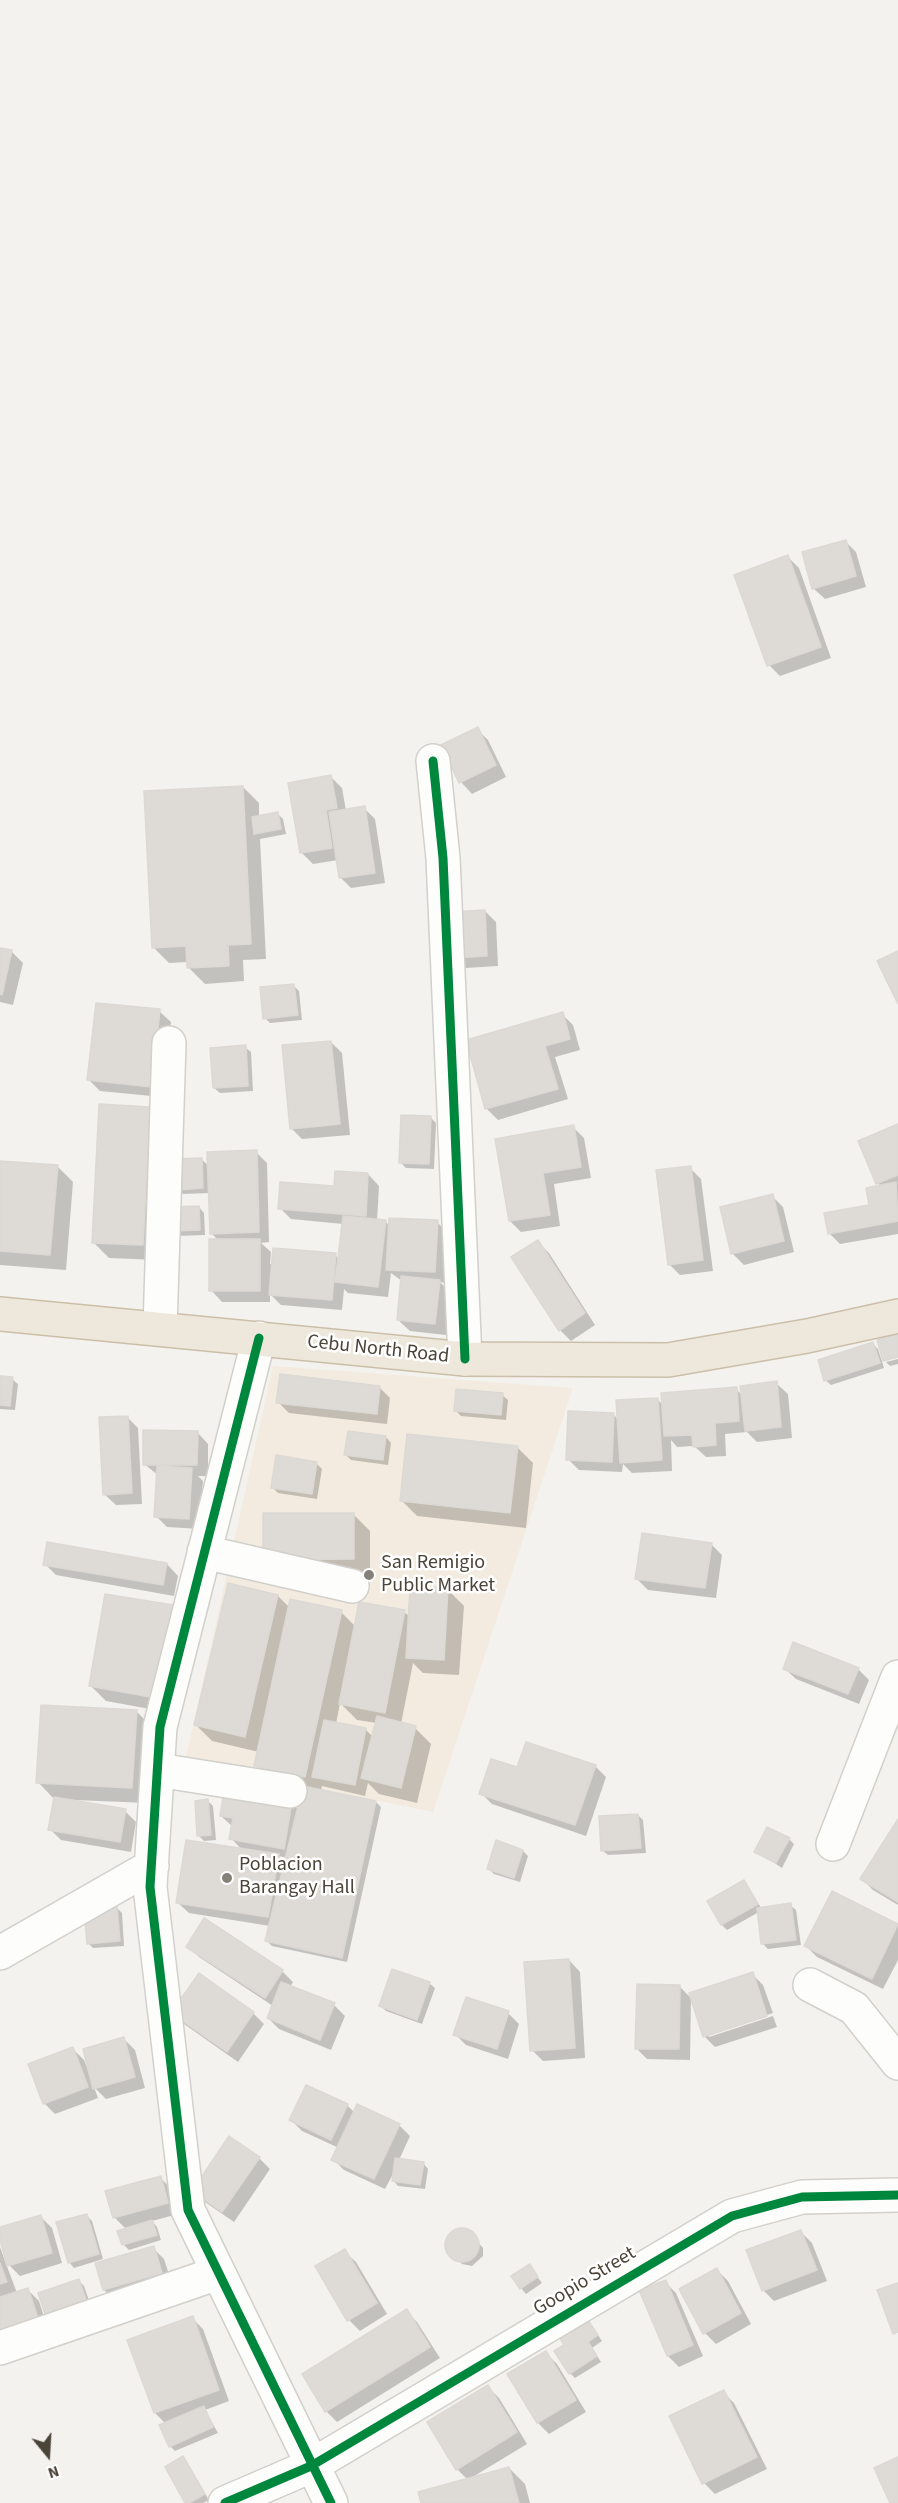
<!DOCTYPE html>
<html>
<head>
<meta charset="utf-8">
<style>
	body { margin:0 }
	#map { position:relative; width:898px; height:2503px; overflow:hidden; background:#f4f2ee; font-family:"Source Sans 3",sans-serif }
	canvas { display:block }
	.north { position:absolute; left:18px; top:2425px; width:60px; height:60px; -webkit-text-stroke:4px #fff; paint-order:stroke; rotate:162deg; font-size:16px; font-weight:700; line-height:24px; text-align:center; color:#4b4439 }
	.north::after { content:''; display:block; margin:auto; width:21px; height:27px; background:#4b4439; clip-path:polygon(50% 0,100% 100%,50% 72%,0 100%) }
</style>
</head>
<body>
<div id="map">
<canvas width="898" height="2503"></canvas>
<div class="north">N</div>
</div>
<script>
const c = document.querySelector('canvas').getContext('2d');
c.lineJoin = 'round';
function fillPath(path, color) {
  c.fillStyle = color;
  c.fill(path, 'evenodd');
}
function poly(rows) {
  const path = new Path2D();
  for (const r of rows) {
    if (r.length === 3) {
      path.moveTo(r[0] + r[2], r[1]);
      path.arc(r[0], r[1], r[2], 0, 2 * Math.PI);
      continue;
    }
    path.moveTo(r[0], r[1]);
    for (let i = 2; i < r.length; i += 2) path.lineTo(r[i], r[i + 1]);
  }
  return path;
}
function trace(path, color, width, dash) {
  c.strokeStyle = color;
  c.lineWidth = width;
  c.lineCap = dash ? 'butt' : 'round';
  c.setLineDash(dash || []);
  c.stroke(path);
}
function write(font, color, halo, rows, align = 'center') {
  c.font = font + ' "Source Sans 3",sans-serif';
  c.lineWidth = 5;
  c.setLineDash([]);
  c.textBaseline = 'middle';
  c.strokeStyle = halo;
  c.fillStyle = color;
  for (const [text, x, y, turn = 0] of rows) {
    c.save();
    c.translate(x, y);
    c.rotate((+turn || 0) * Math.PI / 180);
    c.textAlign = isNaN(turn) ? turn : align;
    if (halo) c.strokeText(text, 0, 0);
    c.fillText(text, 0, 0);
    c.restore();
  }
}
fillPath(poly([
	[273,1366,573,1388,433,1812,185,1762]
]), '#f3ebdf');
fillPath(poly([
	[845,541,856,552,866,587,825,599,813,588],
	[788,557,799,568,831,658,780,676,769,665],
	[477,729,488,740,506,777,472,794,461,782,443,746],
	[331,777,342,788,346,811,364,808,375,819,385,883,351,888,340,877,338,860,313,864,302,853],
	[243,787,259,803,259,817,278,814,283,819,286,834,260,839,266,959,243,960,244,981,205,984,189,968,188,962,169,963,153,947],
	[485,911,496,922,498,966,466,968,454,957],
	[0,949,12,952,23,963,13,1005,0,1002],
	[294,986,299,991,302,1020,270,1023,265,1018],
	[159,1011,171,1022,162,1097,100,1091,89,1080],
	[562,1014,573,1025,580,1050,555,1057,568,1099,498,1120,487,1109,467,1041],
	[331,1042,342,1053,350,1135,302,1139,291,1128],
	[245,1047,251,1052,253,1091,220,1093,214,1088],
	[149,1108,165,1124,158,1260,109,1258,93,1242],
	[431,1118,436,1123,434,1169,406,1168,401,1163],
	[898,1125,898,1234,840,1244,829,1233,871,1206,881,1187,878,1183],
	[573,1127,584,1138,591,1178,554,1184,560,1226,521,1232,510,1221],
	[256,1152,267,1163,269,1242,261,1243,271,1252,270,1264,335,1255,339,1259,343,1224,291,1219,280,1208,368,1174,379,1186,377,1221,385,1221,390,1226,437,1222,448,1233,446,1283,440,1282,450,1293,446,1335,410,1331,398,1320,402,1281,391,1273,388,1297,348,1293,344,1289,342,1310,281,1305,270,1294,270,1302,222,1302,211,1290,219,1241,211,1233,210,1193,183,1194,177,1189,201,1159,209,1166],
	[0,1162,57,1166,73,1182,66,1270,0,1265],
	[690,1168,701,1179,713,1271,680,1275,669,1264],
	[772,1196,783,1207,794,1252,744,1265,733,1254],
	[199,1207,204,1213,205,1235,177,1236,172,1231],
	[538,1242,549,1253,595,1325,571,1341,560,1330],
	[873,1344,878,1349,884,1368,831,1385,825,1380],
	[898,1359,898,1364,890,1366,886,1362],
	[0,1378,12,1379,18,1384,15,1410,0,1409],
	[776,1383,788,1394,792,1438,757,1442,747,1432,725,1434,726,1456,706,1457,694,1446,677,1447,671,1440,672,1471,632,1473,623,1464,622,1472,579,1470,568,1459,613,1414,619,1420,658,1400,664,1406,736,1389,742,1395],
	[379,1387,390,1398,387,1424,289,1413,278,1402],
	[502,1395,508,1400,506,1420,461,1416,456,1411],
	[127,1417,138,1428,142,1504,116,1505,104,1494],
	[197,1432,208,1444,208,1476,198,1476,203,1481,199,1529,167,1527,156,1516,158,1475,144,1464],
	[386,1437,391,1443,388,1465,351,1460,346,1455],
	[517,1447,533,1463,526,1528,417,1516,401,1500],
	[316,1463,322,1469,317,1499,278,1493,272,1487],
	[354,1515,370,1531,370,1575,281,1575],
	[711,1544,722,1555,716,1598,648,1590,637,1579],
	[45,1564,167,1564,178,1576,174,1596,56,1575],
	[448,1590,464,1606,459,1675,423,1673,413,1663,401,1724,415,1728,431,1744,417,1803,379,1794,368,1783,365,1796,322,1786,321,1792,376,1802,381,1807,347,1962,272,1946,267,1941,270,1926,189,1913,177,1902,242,1850,231,1838,233,1827,221,1816,292,1803,299,1810,304,1788,272,1781,256,1765,259,1752,212,1741,196,1725,278,1596,290,1608,341,1612,356,1627,404,1612,410,1617],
	[340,1703,357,1720,377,1723,373,1737,365,1729,336,1724],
	[279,1856,287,1858,286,1863,283,1861],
	[172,1607,188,1623,172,1713,106,1701,90,1685],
	[784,1668,858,1669,869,1680,859,1704,796,1679],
	[136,1711,152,1727,148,1803,74,1800,74,1802,125,1811,136,1822,131,1852,61,1840,50,1829,54,1799,38,1782],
	[595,1766,606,1777,586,1836,492,1804,481,1793,518,1769],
	[208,1801,213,1806,216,1840,204,1841,198,1835],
	[638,1815,643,1820,646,1853,608,1855,602,1850],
	[898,1822,898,1905,873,1890,862,1879],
	[789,1839,794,1844,782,1868,756,1851],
	[523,1851,528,1856,520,1882,494,1874,488,1868],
	[744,1882,762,1909,790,1905,796,1910,801,1945,768,1949,763,1944,759,1912,727,1930,722,1925,709,1902],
	[832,1893,898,1926,898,1960,883,1989,817,1957,806,1946],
	[117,1908,122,1913,124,1946,93,1948,88,1943],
	[188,1946,282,1971,293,1982,290,1987,334,2005,345,2016,331,2050,279,2029,268,2018,273,2006,199,1957],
	[569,1960,580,1972,585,2058,543,2061,532,2050],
	[752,1974,763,1985,773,2013,709,2034,709,2037,773,2016,777,2027,715,2047,704,2036],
	[429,1983,435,1988,422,2024,386,2011,381,2006],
	[680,1987,691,1998,690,2060,647,2059,636,2048],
	[173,2013,253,2013,264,2024,238,2062,184,2024],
	[508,2013,519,2024,508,2059,466,2045,455,2034],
	[124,2039,135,2050,145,2088,106,2099,94,2087,98,2098,55,2114,44,2103,73,2049,84,2060,88,2070],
	[347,2105,355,2113,399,2125,410,2136,399,2160,423,2163,428,2169,425,2189,398,2186,393,2180,394,2172,385,2189,344,2170,333,2159,339,2148,302,2131,291,2120],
	[259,2158,270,2169,234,2222,205,2202,194,2191],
	[160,2177,171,2189,178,2214,152,2221,157,2227,161,2240,129,2250,124,2245,119,2232,126,2229,114,2217],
	[86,2215,92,2221,103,2259,74,2268,69,2262],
	[41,2217,52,2228,62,2263,20,2276,5,2261,17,2293,28,2290,39,2301,51,2338,0,2343,0,2247,5,2261,7,2260,0,2229],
	[458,2230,468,2231,483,2248,483,2256,472,2266,462,2264,448,2251,447,2242],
	[801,2232,812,2243,827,2281,774,2301,763,2290],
	[153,2248,164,2259,172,2284,116,2301,104,2290,97,2264],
	[344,2251,356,2262,387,2314,360,2331,349,2320],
	[529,2266,542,2283,526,2294,521,2288],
	[717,2270,728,2281,751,2324,716,2344,705,2333],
	[79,2281,84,2286,95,2318,56,2331],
	[665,2282,676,2293,703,2356,679,2367,668,2356],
	[406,2311,417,2322,440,2358,337,2422,326,2411],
	[192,2318,203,2329,229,2401,205,2410,218,2433,175,2451,170,2446,166,2424,155,2413],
	[588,2320,602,2341,592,2348,601,2362,575,2378,570,2373,566,2345],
	[546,2353,557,2364,586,2412,549,2434,538,2423,510,2374],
	[488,2387,499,2398,527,2444,471,2478,509,2468,525,2484,530,2503,423,2503,468,2480,457,2469],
	[723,2392,734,2403,767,2469,715,2494,704,2483,671,2417],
	[183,2458,209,2500,203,2503,187,2503]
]), '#0003');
const building = poly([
	[846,540,856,576,812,589,802,552,846,540],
	[788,555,821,647,767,666,734,575,788,555],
	[478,727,496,765,459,783,441,745,478,727],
	[331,775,337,808,326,810,332,848,300,853,288,783,331,775],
	[243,786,251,944,228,945,229,966,187,968,186,946,152,948,144,791,243,786],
	[365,806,375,873,339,878,329,812,365,806],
	[278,812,281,829,254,834,252,817,278,812],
	[485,910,487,956,453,958,450,912,485,910],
	[0,948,12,950,2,995,0,994,0,948],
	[898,951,898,1004,877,961,898,951],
	[294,984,298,1015,263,1019,260,987,294,984],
	[96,1003,160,1009,152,1087,87,1080,96,1003],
	[563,1012,570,1039,545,1046,558,1089,485,1109,466,1040,563,1012],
	[331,1041,340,1124,290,1129,282,1045,331,1041],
	[246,1045,248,1086,213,1088,210,1048,246,1045],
	[99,1104,150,1107,143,1245,92,1243,99,1104],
	[401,1115,431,1116,429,1164,399,1163,401,1115],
	[898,1124,898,1175,876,1184,858,1141,898,1124],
	[574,1125,581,1167,543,1173,550,1215,509,1221,495,1139,574,1125],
	[257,1150,259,1232,210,1234,207,1152,257,1150],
	[202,1158,203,1188,176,1190,174,1159,202,1158],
	[0,1161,58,1165,50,1255,0,1251,0,1161],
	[691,1166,703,1260,668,1265,656,1170,691,1166],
	[335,1171,368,1173,366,1216,278,1209,280,1182,334,1186,335,1171],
	[896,1182,898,1221,828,1234,824,1213,869,1205,866,1188,896,1182],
	[773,1194,784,1241,731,1254,720,1207,773,1194],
	[199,1206,200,1230,171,1231,170,1207,199,1206],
	[343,1216,386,1220,378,1287,335,1282,343,1216],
	[389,1218,438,1220,435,1272,386,1270,389,1218],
	[209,1239,260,1239,260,1291,209,1291,209,1239],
	[538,1240,585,1313,559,1331,511,1257,538,1240],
	[273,1248,336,1253,332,1300,269,1295,273,1248],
	[401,1276,440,1280,435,1324,397,1320,401,1276],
	[898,1334,898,1357,883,1361,877,1340,898,1334],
	[873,1342,880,1363,824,1381,818,1360,873,1342],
	[280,1374,380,1386,377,1414,276,1403,280,1374],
	[0,1376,13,1377,10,1406,0,1405,0,1376],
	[777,1381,781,1427,745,1431,740,1386,777,1381],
	[737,1387,739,1421,715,1423,716,1445,693,1447,692,1435,664,1436,661,1393,737,1387],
	[456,1389,503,1393,501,1415,454,1411,456,1389],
	[658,1398,662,1460,620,1463,616,1400,658,1398],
	[568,1411,614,1413,612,1462,566,1460,568,1411],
	[128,1416,132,1493,103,1495,99,1417,128,1416],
	[143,1430,198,1431,197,1465,143,1465,143,1430],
	[348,1431,386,1436,383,1460,344,1455,348,1431],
	[407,1434,518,1446,510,1513,400,1501,407,1434],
	[276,1455,317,1462,312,1494,271,1488,276,1455],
	[157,1466,192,1468,189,1519,154,1517,157,1466],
	[263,1513,354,1513,354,1559,263,1560,263,1513],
	[642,1533,712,1543,705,1588,635,1579,642,1533],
	[47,1542,167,1563,163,1585,43,1565,47,1542],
	[228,1583,278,1595,245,1737,194,1725,228,1583],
	[410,1586,448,1588,444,1660,406,1658,410,1586],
	[105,1594,173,1605,156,1698,89,1686,105,1594],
	[290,1599,342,1610,305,1777,254,1766,290,1599],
	[359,1602,405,1610,385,1713,339,1704,359,1602],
	[793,1642,859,1668,848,1694,783,1669,793,1642],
	[41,1705,137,1710,132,1788,36,1783,41,1705],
	[377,1716,416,1726,401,1788,361,1778,377,1716],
	[324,1720,366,1728,355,1785,312,1777,324,1720],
	[526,1742,596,1765,575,1825,479,1794,491,1759,517,1767,526,1742],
	[303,1786,376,1801,342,1958,265,1941,303,1786],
	[224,1790,292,1802,284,1849,229,1839,233,1818,220,1816,224,1790],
	[54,1797,126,1809,120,1842,48,1830,54,1797],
	[208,1799,211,1835,197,1836,195,1801,208,1799],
	[638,1814,641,1848,601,1851,599,1816,638,1814],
	[898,1819,898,1902,860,1879,898,1819],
	[767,1827,790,1838,776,1863,754,1852,767,1827],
	[186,1840,279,1854,268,1917,176,1903,186,1840],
	[496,1840,523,1850,514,1878,487,1869,496,1840],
	[744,1880,758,1904,721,1925,707,1901,744,1880],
	[832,1891,898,1924,872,1979,804,1946,832,1891],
	[791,1903,796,1940,761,1944,757,1908,791,1903],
	[117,1907,120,1941,87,1944,84,1909,117,1907],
	[204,1918,283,1970,265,1998,186,1947,204,1918],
	[569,1959,575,2048,530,2051,524,1962,569,1959],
	[392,1969,430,1982,417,2020,379,2006,392,1969],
	[753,1972,767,2016,703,2037,689,1993,753,1972],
	[199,1973,254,2012,227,2052,171,2013,199,1973],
	[281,1982,335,2003,320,2040,267,2018,281,1982],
	[637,1984,680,1985,679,2049,635,2049,637,1984],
	[466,1997,509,2011,497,2049,453,2035,466,1997],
	[124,2037,135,2077,93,2089,83,2049,124,2037],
	[73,2047,88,2087,43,2104,28,2064,73,2047],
	[306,2085,348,2104,331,2140,289,2120,306,2085],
	[357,2104,400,2124,374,2179,331,2160,357,2104],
	[229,2136,260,2157,222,2212,192,2191,229,2136],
	[395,2158,424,2162,420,2185,392,2181,395,2158],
	[161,2176,168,2203,113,2218,105,2191,161,2176],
	[87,2214,99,2254,68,2263,56,2222,87,2214],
	[41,2215,52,2253,7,2266,0,2240,0,2227,41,2215],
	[152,2220,157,2235,122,2245,117,2231,152,2220],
	[462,2245,17],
	[801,2230,817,2270,762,2291,746,2250,801,2230],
	[154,2246,162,2273,103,2290,95,2263,154,2246],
	[345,2249,377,2303,347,2321,315,2266,345,2249],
	[0,2263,7,2282,0,2284,0,2263],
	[530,2264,538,2277,520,2289,511,2276,530,2264],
	[717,2268,741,2313,703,2334,679,2289,717,2268],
	[79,2279,90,2312,49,2326,38,2293,79,2279],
	[666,2280,693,2345,667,2356,639,2290,666,2280],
	[898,2283,898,2332,893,2334,877,2290,898,2283],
	[28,2288,41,2327,0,2340,0,2297,28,2288],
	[407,2309,430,2347,325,2412,302,2374,407,2309],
	[583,2313,598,2335,588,2342,597,2356,569,2374,554,2351,564,2345,555,2330,583,2313],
	[193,2316,219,2390,154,2413,127,2340,193,2316],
	[546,2351,576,2400,537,2423,507,2374,546,2351],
	[488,2385,517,2432,456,2470,427,2422,488,2385],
	[724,2390,757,2457,702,2484,669,2416,724,2390],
	[204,2406,213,2427,169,2447,159,2425,204,2406],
	[183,2456,205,2494,189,2503,185,2503,165,2467,183,2456],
	[898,2457,898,2503,890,2503,874,2468,898,2457],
	[509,2467,519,2503,421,2503,418,2492,509,2467]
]);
fillPath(building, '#dedbd6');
trace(building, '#dcd9d4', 1.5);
const minor = poly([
	[433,761,443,858,465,1359],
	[160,1328,169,1043],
	[259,1338,160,1727,150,1887,188,2210,331,2503],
	[204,1552,352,1586],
	[158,1770,290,1791],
	[833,1844,898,1677],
	[0,1953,152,1866],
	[810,1985,854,2008,898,2063],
	[0,2348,218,2273],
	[225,2503,311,2466,732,2216,802,2197,898,2195]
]);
const highway = poly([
	[0,1314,465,1359,668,1360,807,1336,898,1316]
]);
trace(minor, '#d2d0cb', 36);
trace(highway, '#ccbfa9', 36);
trace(minor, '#fdfdfc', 33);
trace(highway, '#ede8db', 33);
trace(poly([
	[433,761,443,858,465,1359],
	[259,1338,160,1727,150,1887,188,2210,331,2503],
	[225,2503,311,2466,732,2216,802,2197,898,2195]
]), '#00873e', 9);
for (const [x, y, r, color] of [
	[369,1575,6,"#868178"],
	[227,1878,6,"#868178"]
]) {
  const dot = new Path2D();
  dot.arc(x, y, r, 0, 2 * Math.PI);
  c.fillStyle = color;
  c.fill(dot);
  trace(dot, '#fff', 2);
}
write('20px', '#4b4439', '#fff', [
	["Cebu North Road",378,1350,6],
	["Goopio Street",585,2282,-31]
]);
write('20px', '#4b4439', '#fff', [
	["San Remigio",381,1564],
	["Public Market",381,1587],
	["Poblacion",239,1866],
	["Barangay Hall",239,1889]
], 'left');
</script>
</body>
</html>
